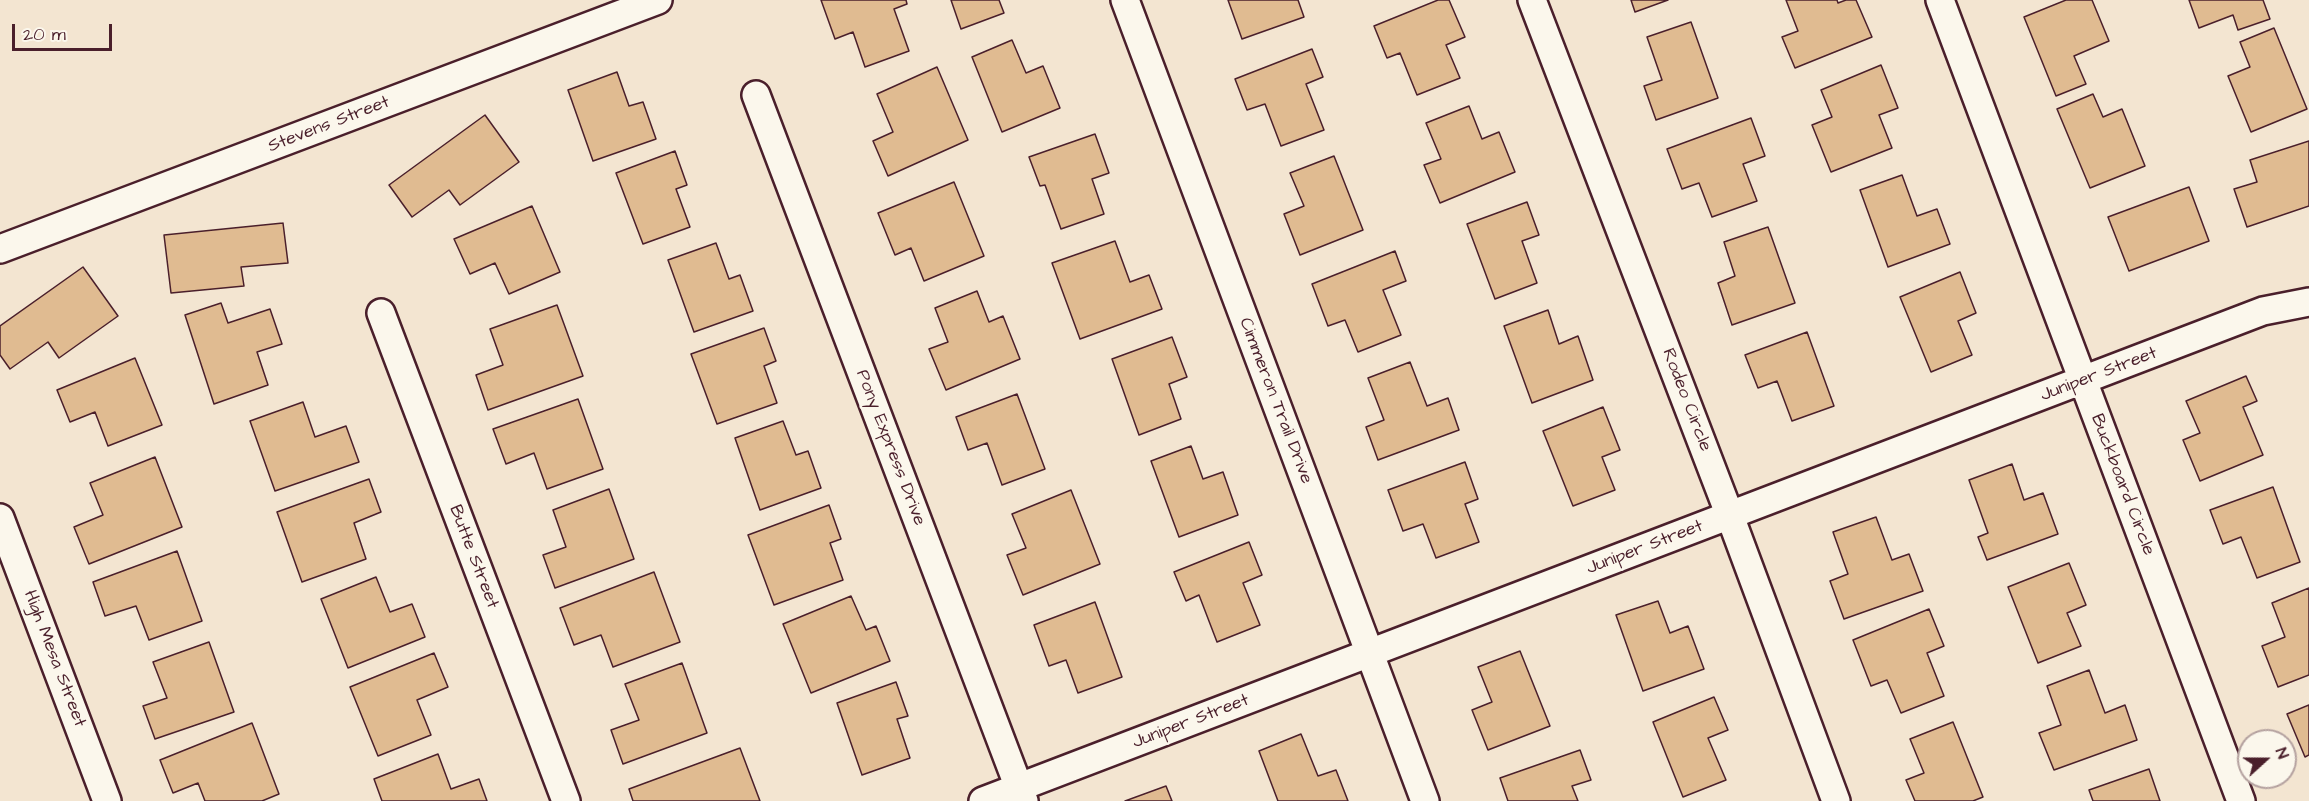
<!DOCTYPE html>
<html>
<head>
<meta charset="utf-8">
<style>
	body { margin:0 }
	#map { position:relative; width:2309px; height:801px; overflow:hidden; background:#f3e5d1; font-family:"Architects Daughter",sans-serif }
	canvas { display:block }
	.north { position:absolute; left:2237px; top:729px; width:60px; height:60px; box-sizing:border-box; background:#fbf7ec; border:2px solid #b4a19f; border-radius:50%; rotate:69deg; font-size:16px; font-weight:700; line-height:24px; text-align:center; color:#4a1f2b }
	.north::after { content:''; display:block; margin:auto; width:21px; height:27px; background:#4a1f2b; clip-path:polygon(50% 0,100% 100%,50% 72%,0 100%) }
	.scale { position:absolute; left:12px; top:24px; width:100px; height:27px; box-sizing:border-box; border:3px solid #4a1f2b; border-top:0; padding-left:8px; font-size:18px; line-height:21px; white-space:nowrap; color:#4a1f2b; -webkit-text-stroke:4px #fbf7ec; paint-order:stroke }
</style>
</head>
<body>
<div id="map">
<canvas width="2309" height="801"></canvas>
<div class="north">N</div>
<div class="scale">20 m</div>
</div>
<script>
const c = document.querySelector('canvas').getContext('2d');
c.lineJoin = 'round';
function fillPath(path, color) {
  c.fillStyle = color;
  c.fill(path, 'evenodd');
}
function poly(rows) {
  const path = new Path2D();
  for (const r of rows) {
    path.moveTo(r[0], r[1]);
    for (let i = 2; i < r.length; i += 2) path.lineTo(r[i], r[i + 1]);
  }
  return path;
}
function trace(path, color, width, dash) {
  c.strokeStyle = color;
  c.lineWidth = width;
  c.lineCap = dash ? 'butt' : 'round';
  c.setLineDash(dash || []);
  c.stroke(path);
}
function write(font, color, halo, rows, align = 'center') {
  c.font = font + ' "Architects Daughter",sans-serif';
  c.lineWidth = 5;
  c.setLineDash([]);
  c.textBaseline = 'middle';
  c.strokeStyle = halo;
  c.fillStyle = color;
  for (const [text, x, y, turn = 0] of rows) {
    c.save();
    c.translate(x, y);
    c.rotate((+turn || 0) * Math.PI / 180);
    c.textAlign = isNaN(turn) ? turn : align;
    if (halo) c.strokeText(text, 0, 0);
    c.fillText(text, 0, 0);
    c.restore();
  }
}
const building = poly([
	[821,0,906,0,907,4,894,9,909,51,865,67,853,32,835,39,821,0],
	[951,0,999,0,1004,13,961,29,951,0],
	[1228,0,1298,0,1304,17,1242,39,1228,0],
	[1438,0,1449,0,1465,37,1446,45,1460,78,1417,95,1400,53,1387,58,1374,26,1438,0],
	[1631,0,1668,0,1635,12,1631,0],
	[1786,0,1837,0,1838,3,1846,0,1856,0,1872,37,1795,68,1782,37,1798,31,1786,0],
	[2066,0,2092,0,2109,41,2074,56,2086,84,2056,96,2024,17,2066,0],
	[2189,0,2263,0,2270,19,2238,30,2233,15,2199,28,2189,0],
	[1691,22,1718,98,1656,120,1644,86,1662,80,1647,37,1691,22],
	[2274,28,2307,109,2251,132,2228,76,2250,67,2240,42,2274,28],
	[1012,40,1026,73,1043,66,1060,108,1002,132,972,57,1012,40],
	[1312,49,1323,77,1306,84,1324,130,1281,146,1265,104,1247,110,1235,79,1312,49],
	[1881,65,1898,108,1879,115,1892,148,1831,172,1812,125,1832,117,1821,90,1881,65],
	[937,67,968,140,888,176,873,141,893,132,877,94,937,67],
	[617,72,629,106,643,102,656,139,593,161,568,90,617,72],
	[2093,94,2103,117,2122,109,2145,166,2090,188,2057,109,2093,94],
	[1469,106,1482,139,1499,132,1515,172,1440,203,1424,165,1441,159,1426,123,1469,106],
	[485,115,519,162,460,205,449,190,412,217,389,185,485,115],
	[1751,118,1765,156,1743,164,1757,201,1712,217,1699,183,1682,189,1667,149,1751,118],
	[1095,134,1109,173,1092,179,1104,214,1061,229,1045,185,1040,186,1029,157,1095,134],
	[2309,141,2309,206,2247,227,2234,189,2257,182,2250,160,2309,141],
	[675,151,687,185,676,189,690,227,643,244,616,173,675,151],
	[1334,156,1363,230,1300,255,1284,214,1304,206,1290,173,1334,156],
	[1902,175,1917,216,1937,209,1950,244,1888,267,1860,190,1902,175],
	[954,182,984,256,924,281,911,248,895,255,878,213,954,182],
	[2189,187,2209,241,2129,271,2108,217,2189,187],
	[1527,202,1539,235,1522,241,1537,283,1495,299,1467,224,1527,202],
	[532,206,560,272,509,294,495,263,470,274,454,239,532,206],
	[283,223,288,263,241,267,244,286,171,293,164,235,283,223],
	[1768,227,1795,303,1732,325,1718,283,1735,276,1724,242,1768,227],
	[1115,241,1130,282,1149,275,1162,309,1080,339,1052,263,1115,241],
	[716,243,729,279,740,275,753,311,694,332,668,260,716,243],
	[1395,251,1406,281,1383,290,1401,335,1358,352,1345,320,1328,326,1312,284,1395,251],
	[83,267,118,316,59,358,48,342,10,369,0,355,0,326,83,267],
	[1960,272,1976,313,1958,321,1972,355,1931,372,1900,297,1960,272],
	[977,291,989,322,1003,316,1020,359,946,390,929,349,948,342,935,308,977,291],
	[221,303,228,323,270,309,282,344,257,352,268,385,214,404,185,315,221,303],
	[557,305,583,376,488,410,476,375,503,365,490,329,557,305],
	[1548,310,1559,344,1578,336,1593,380,1532,403,1504,326,1548,310],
	[764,328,776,361,764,366,777,403,717,424,691,354,764,328],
	[1807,332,1834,406,1792,421,1777,381,1758,388,1745,355,1807,332],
	[1172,337,1187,377,1169,384,1181,419,1139,435,1112,359,1172,337],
	[135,358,162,425,108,446,95,412,70,422,57,390,135,358],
	[1410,362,1427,406,1448,398,1459,430,1378,460,1366,427,1384,420,1368,378,1410,362],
	[2246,376,2257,401,2243,407,2263,455,2200,481,2183,440,2200,433,2186,401,2246,376],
	[1017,394,1045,469,1002,485,987,443,968,450,956,417,1017,394],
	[578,399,603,469,547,489,534,453,506,464,493,429,578,399],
	[303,402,315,437,346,426,359,462,275,491,250,421,303,402],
	[1603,407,1620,450,1602,457,1615,490,1573,506,1543,431,1603,407],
	[783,421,796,455,808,451,821,488,760,510,735,438,783,421],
	[1191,446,1203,479,1223,472,1238,515,1179,537,1151,461,1191,446],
	[155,457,182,527,89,564,74,527,103,515,90,483,155,457],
	[1465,462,1478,499,1465,504,1479,542,1436,558,1423,524,1403,531,1388,490,1465,462],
	[2012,464,2024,500,2043,493,2058,534,1987,560,1978,537,1988,533,1969,480,2012,464],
	[369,479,381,512,354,523,366,559,302,582,277,512,369,479],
	[2273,487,2300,562,2257,578,2241,537,2223,544,2210,510,2273,487],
	[609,489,634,559,555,588,543,555,566,547,553,510,609,489],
	[1071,490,1100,564,1023,595,1007,555,1026,548,1012,514,1071,490],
	[829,505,841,539,830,543,843,580,774,605,748,535,829,505],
	[1876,517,1892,560,1909,554,1923,591,1844,619,1830,581,1848,574,1833,532,1876,517],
	[1249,542,1262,575,1243,583,1260,625,1217,642,1199,595,1186,601,1174,572,1249,542],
	[177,551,202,621,149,640,136,606,105,616,93,582,177,551],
	[2069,563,2086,605,2067,613,2081,646,2038,663,2008,587,2069,563],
	[654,572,680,642,613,667,601,635,574,645,560,608,654,572],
	[376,577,390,612,412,604,425,637,348,668,321,599,376,577],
	[2309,588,2309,675,2278,687,2262,646,2285,637,2272,603,2309,588],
	[851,596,866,630,876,626,890,661,811,693,783,624,851,596],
	[1658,601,1670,633,1688,626,1704,669,1643,691,1616,615,1658,601],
	[1095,602,1122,677,1078,693,1066,660,1049,666,1034,625,1095,602],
	[1929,609,1944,646,1927,653,1944,696,1901,713,1887,680,1871,686,1853,640,1929,609],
	[209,642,234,712,155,739,143,706,167,698,153,662,209,642],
	[1520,651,1550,726,1488,750,1472,710,1492,702,1478,667,1520,651],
	[434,653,448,687,417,700,431,735,378,756,350,687,434,653],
	[682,663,707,733,623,764,611,730,639,720,625,684,682,663],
	[2089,670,2105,713,2125,705,2137,740,2054,770,2039,733,2061,725,2047,686,2089,670],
	[896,682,908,716,897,719,910,758,862,775,837,703,896,682],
	[1714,697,1728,730,1708,738,1726,780,1683,797,1653,722,1714,697],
	[2309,705,2309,755,2305,757,2287,714,2309,705],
	[1953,722,1983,797,1973,801,1915,801,1906,780,1924,773,1910,739,1953,722],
	[252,723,279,794,262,801,205,801,198,783,173,793,160,760,252,723],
	[1301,734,1318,776,1336,770,1348,801,1278,801,1259,751,1301,734],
	[740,748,760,801,633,801,629,789,740,748],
	[1580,750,1591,780,1572,786,1578,801,1508,801,1500,778,1580,750],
	[438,754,451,789,479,779,487,801,382,801,374,779,438,754],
	[2149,769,2160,801,2093,801,2089,790,2149,769],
	[1166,786,1172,801,1125,801,1166,786]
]);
fillPath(building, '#e0bb91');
trace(building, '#4a1f2b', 1.5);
const minor = poly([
	[1125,0,1425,801],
	[1532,0,1730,516,1836,801],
	[1940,0,2241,801],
	[756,95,1024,801],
	[0,249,658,0],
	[381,313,566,801],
	[0,518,107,801],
	[983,801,2263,311,2309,302]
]);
trace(minor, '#4a1f2b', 32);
trace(minor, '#fbf7ec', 27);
write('18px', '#4a1f2b', '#fbf7ec', [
	["Stevens Street",329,125,-21],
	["Juniper Street",2099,375,-21],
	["Rodeo Circle",1686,400,69],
	["Cimmeron Trail Drive",1275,401,69],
	["Pony Express Drive",890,448,69],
	["Buckboard Circle",2122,485,69],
	["Juniper Street",1645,548,-21],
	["Butte Street",473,557,69],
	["High Mesa Street",54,659,69],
	["Juniper Street",1191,722,-21]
]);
</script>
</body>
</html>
